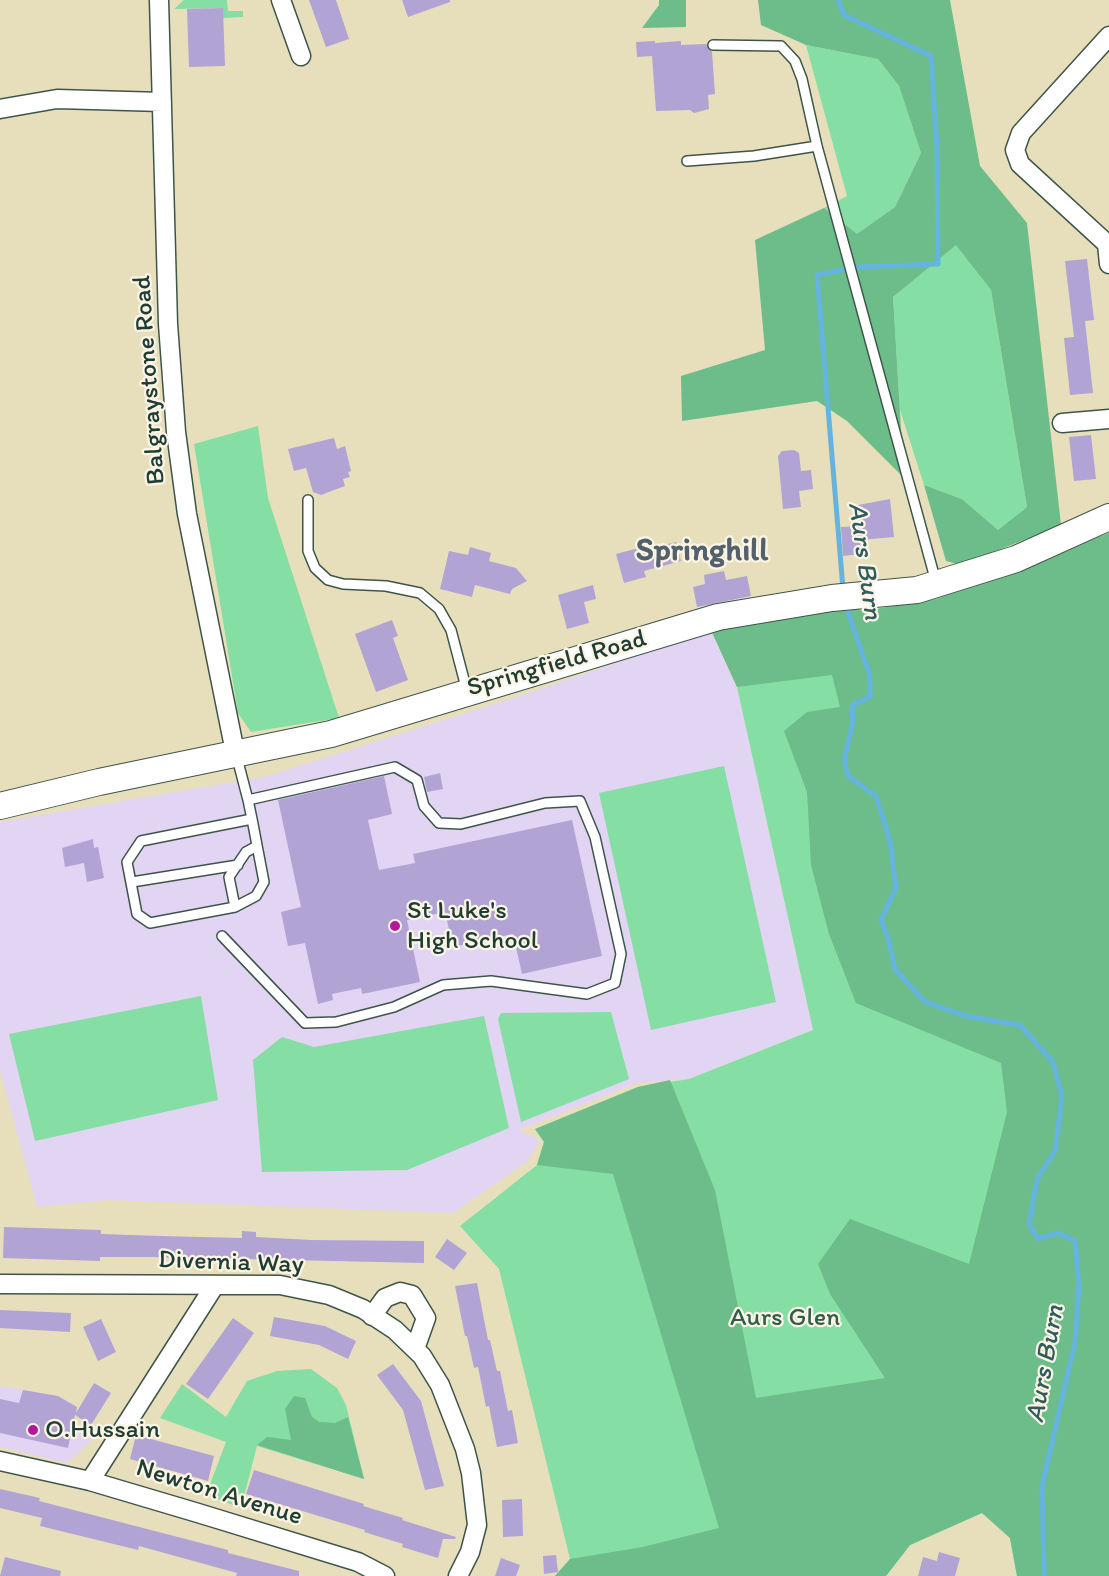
<!DOCTYPE html>
<html>
<head>
<meta charset="utf-8">
<style>
	body { margin:0 }
	canvas { display:block; background:#e7dfbb }
</style>
</head>
<body>
<canvas width="1109" height="1576"></canvas>
<script>
const c = document.querySelector('canvas').getContext('2d');
c.lineJoin = 'round';
function fillPath(path, color) {
  c.fillStyle = color;
  c.fill(path, 'evenodd');
}
function poly(rows) {
  const path = new Path2D();
  for (const r of rows) {
    path.moveTo(r[0], r[1]);
    for (let i = 2; i < r.length; i += 2) path.lineTo(r[i], r[i + 1]);
  }
  return path;
}
function trace(path, color, width, dash) {
  c.strokeStyle = color;
  c.lineWidth = width;
  c.lineCap = dash ? 'butt' : 'round';
  c.setLineDash(dash || []);
  c.stroke(path);
}
function write(font, color, halo, rows, align = 'center') {
  c.font = font + ' Itim,sans-serif';
  c.lineWidth = 4.5;
  c.setLineDash([]);
  c.textBaseline = 'middle';
  c.strokeStyle = halo;
  c.fillStyle = color;
  for (const [text, x, y, turn = 0] of rows) {
    c.save();
    c.translate(x, y);
    c.rotate((+turn || 0) * Math.PI / 180);
    c.textAlign = isNaN(turn) ? turn : align;
    if (halo) c.strokeText(text, 0, 0);
    c.fillText(text, 0, 0);
    c.restore();
  }
}
fillPath(poly([
	[711,630,737,687,813,1030,688,1079,637,1083,519,1130,540,1140,528,1161,453,1213,108,1200,37,1207,0,1070,0,822,264,777,532,692],
	[0,1386,32,1391,93,1439,67,1463,0,1447]
]), '#e2d4f3');
fillPath(poly([
	[184,0,227,0,228,11,243,11,243,17,223,18,222,8,174,9],
	[806,45,878,59,899,86,921,153,895,207,857,235,824,208,847,196],
	[956,244,991,290,1027,507,998,530,962,499,924,485,900,410,893,297],
	[258,426,268,498,339,718,251,732,238,713,194,444],
	[1109,533,1109,1576,1017,1576,1010,1538,982,1513,910,1545,886,1576,555,1576,570,1559,499,1269,460,1226,537,1165,544,1142,535,1129,638,1087,689,1079,813,1030,737,687,711,630,849,606,864,611,936,599],
	[724,766,776,1002,651,1030,599,793],
	[201,996,218,1100,35,1141,9,1034],
	[611,1012,629,1079,521,1122,498,1019,501,1013],
	[484,1016,509,1128,407,1170,262,1172,253,1060,282,1037,314,1047],
	[311,1369,337,1388,346,1405,364,1479,257,1446,241,1508,206,1495,226,1442,160,1418,182,1384,226,1417,247,1381,277,1371]
]), '#85dea4');
fillPath(poly([
	[659,0,686,0,686,27,642,28,659,5],
	[758,0,950,0,980,166,1027,223,1061,525,961,565,946,561,924,485,962,499,998,530,1027,507,991,290,956,245,893,297,904,478,847,421,817,401,682,421,681,376,765,350,755,240,824,208,857,234,895,207,921,153,899,86,878,59,806,45,761,25],
	[1109,533,1109,1576,1017,1576,1010,1538,982,1513,910,1545,886,1576,555,1576,570,1559,643,1547,719,1528,613,1174,537,1165,544,1142,535,1129,638,1087,670,1080,715,1190,756,1398,885,1378,830,1294,818,1264,850,1219,969,1264,1007,1112,1001,1063,856,1003,829,934,811,865,807,792,784,731,807,712,840,707,832,675,737,687,711,630,849,606,864,611,936,599],
	[294,1396,305,1398,312,1417,319,1422,335,1423,348,1417,364,1479,257,1445,267,1437,291,1440,285,1409]
]), '#6cbd8a');
trace(poly([
	[838,0,844,15,931,56,937,150,938,264,858,267,817,275,843,589],
	[845,604,870,676,870,697,852,705,853,721,844,760,848,776,876,796,890,841,896,888,881,920,888,938,895,969,924,1001,965,1016,1020,1025,1053,1062,1062,1097,1055,1151,1037,1179,1029,1224,1038,1239,1058,1233,1075,1241,1079,1286,1075,1342,1042,1486,1044,1576]
]), '#65b4df', 5);
fillPath(poly([
	[309,0,336,0,349,39,326,47],
	[402,0,450,0,450,2,408,17],
	[223,8,225,66,189,67,187,9],
	[655,41,655,43,681,41,681,45,706,44,712,52,715,94,708,95,709,109,694,113,690,110,656,111,652,56,637,57,636,42],
	[1087,259,1094,320,1085,321,1093,393,1070,395,1064,338,1074,337,1065,261],
	[1091,435,1096,479,1074,481,1069,437],
	[334,438,337,449,345,446,351,471,348,472,350,477,343,479,345,486,321,495,313,492,306,468,294,471,288,449],
	[794,450,799,453,801,471,811,470,813,489,799,491,801,507,783,509,778,456,782,451],
	[890,499,894,537,860,540,861,554,843,556,841,527,860,526,858,505],
	[676,542,681,561,644,571,646,577,624,583,616,554,658,543,659,546],
	[470,547,491,553,489,561,516,568,527,581,512,589,510,594,475,585,472,597,440,589,449,551,468,555],
	[724,571,726,580,747,576,751,596,697,607,693,587,705,584,704,575],
	[593,585,596,599,584,602,589,623,567,629,558,595],
	[392,620,398,636,393,638,408,680,376,692,355,634],
	[440,773,443,789,427,792,424,777],
	[384,776,392,814,368,820,379,870,415,863,413,854,572,820,602,956,522,974,513,934,453,947,445,912,407,920,420,982,362,994,361,988,332,994,333,1000,318,1004,305,943,288,946,281,912,301,907,278,800],
	[93,839,94,848,98,847,104,878,87,882,84,863,65,867,62,848],
	[4,1227,101,1230,101,1234,160,1236,242,1238,242,1231,256,1232,256,1237,311,1240,424,1241,424,1263,152,1257,100,1257,100,1261,3,1258],
	[447,1239,467,1253,454,1270,435,1257],
	[477,1283,488,1340,490,1340,497,1371,500,1371,508,1411,512,1410,518,1443,497,1447,489,1406,486,1407,478,1367,474,1368,467,1336,465,1336,455,1286],
	[0,1310,71,1313,70,1332,0,1328],
	[274,1317,325,1326,356,1341,348,1359,319,1345,270,1336],
	[233,1318,254,1333,208,1399,186,1384],
	[101,1319,116,1352,98,1361,83,1327],
	[393,1364,421,1401,444,1486,425,1490,403,1410,377,1375],
	[94,1383,111,1393,91,1425,75,1415,68,1448,0,1433,0,1399,19,1403,23,1390,58,1396,77,1407,76,1413],
	[136,1435,214,1456,208,1481,130,1459],
	[254,1470,364,1504,363,1506,403,1518,402,1520,456,1537,455,1539,443,1539,438,1558,402,1547,403,1544,364,1532,365,1530,246,1494],
	[0,1489,40,1498,39,1501,228,1550,228,1553,299,1571,299,1576,236,1576,237,1573,139,1546,138,1550,40,1526,42,1518,0,1508],
	[522,1499,523,1536,503,1537,502,1500],
	[939,1552,960,1558,955,1576,918,1576,923,1557,937,1561],
	[556,1555,558,1572,544,1574,543,1556],
	[5,1557,61,1571,60,1576,0,1576],
	[501,1558,520,1565,516,1576,495,1576]
]), '#b1a4d5');
const lane = poly([
	[713,45,781,46,795,61,802,79,817,146,936,582],
	[687,161,754,156,817,146],
	[308,500,308,551,315,568,328,580,343,584,386,586,420,593,439,609,451,630,467,691],
	[236,754,248,800,252,819,264,882,256,896,235,907,150,923,137,914,127,862,141,841,252,819],
	[132,882,238,865],
	[235,907,229,877,246,852,257,846],
	[222,936,305,1023,336,1022,394,1007,443,985,491,981,587,994,615,983,621,954,595,837,580,801,545,803,461,824,439,823,424,806,417,780,395,767,248,800]
]);
const street = poly([
	[159,0,168,324,176,432,187,514,235,752],
	[281,0,301,56],
	[1109,36,1021,133,1015,150,1020,164,1107,244,1109,264],
	[0,109,57,99,162,102],
	[1062,423,1109,419],
	[0,1284,280,1285,329,1295,363,1309,395,1330,422,1356,440,1385,465,1449,471,1473,477,1525,470,1552,458,1576],
	[372,1316,385,1298,400,1292,412,1295,426,1318,415,1349],
	[0,1461,90,1481,198,1513,358,1562,385,1576],
	[90,1481,215,1285]
]);
const secondary = poly([
	[0,806,99,782,331,734,718,617,832,598,917,590,1016,559,1109,517]
]);
trace(lane, '#3d5548', 12);
trace(street, '#3d5548', 21);
trace(secondary, '#3d5548', 28);
trace(lane, '#fff', 9);
trace(street, '#fff', 18);
trace(secondary, '#fff', 26);
for (const [x, y, r, color] of [
	[395,926,6,"#b5179e"],
	[33,1430,6,"#b5179e"]
]) {
  const dot = new Path2D();
  dot.arc(x, y, r, 0, 2 * Math.PI);
  c.fillStyle = color;
  c.fill(dot);
  trace(dot, '#fcf5e5', 2);
}
write('26px', '#1f3d34', '#fcf5e5', [
	["Balgraystone Road",150,380,-94],
	["Springfield Road",557,664,-16],
	["Divernia Way",231,1263,2],
	["Newton Avenue",219,1493,17]
]);
write('26px', '#1f3d34', '#fcf5e5', [
	["St Luke's",407,911],
	["High School",407,941],
	["O.Hussain",45,1430]
], 'left');
write('26px', '#335d4a', '#fcf5e5', [
	["Aurs Glen",785,1318]
]);
write('italic 27px', '#305b5f', '#fcf5e5', [
	["Aurs Burn",864,561,82],
	["Aurs Burn",1046,1364,-80]
]);
write('bold 32px', '#52616c', '#fcf5e5', [
	["Springhill",702,552]
]);
</script>
</body>
</html>
